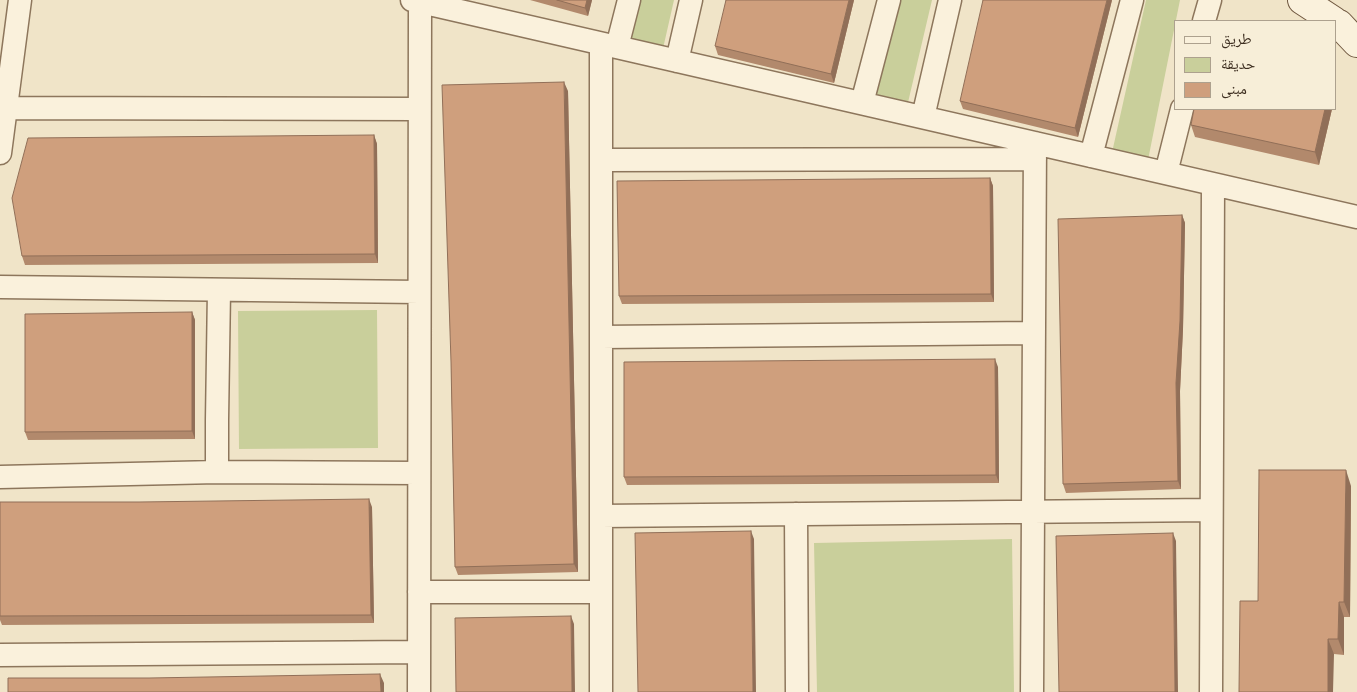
<!DOCTYPE html>
<html>
<head>
<meta charset="utf-8">
<style>
	body { margin:0 }
	#map { position:relative; width:1357px; height:692px; overflow:hidden; background:#f0e4c8; font-family:Literata,"Noto Naskh Arabic",serif }
	canvas { display:block }
	.legend { position:absolute; left:1174px; top:20px; width:162px; height:90px; box-sizing:border-box; background:#f7eed8; border:1px solid #ada18e; margin:0; padding:6px 9px; list-style:none; font-size:15px; color:#3d2e20 }
	.legend li { display:flex; align-items:center; gap:10px; height:25px }
	.legend b { width:25px; border:1px solid #ada18e }
</style>
</head>
<body>
<div id="map">
<canvas width="1357" height="692"></canvas>
<ul class="legend">
<li><b style="height:6px;background:#faf1dc"></b>طريق</li>
<li><b style="height:14px;background:#c9cf9b"></b>حديقة</li>
<li><b style="height:14px;background:#cf9f7d"></b>مبنى</li>
</ul>
</div>
<script>
const c = document.querySelector('canvas').getContext('2d');
c.lineJoin = 'round';
function fillPath(path, color) {
  c.fillStyle = color;
  c.fill(path, 'evenodd');
}
function poly(rows) {
  const path = new Path2D();
  for (const r of rows) {
    path.moveTo(r[0], r[1]);
    for (let i = 2; i < r.length; i += 2) path.lineTo(r[i], r[i + 1]);
  }
  return path;
}
function trace(path, color, width, dash) {
  c.strokeStyle = color;
  c.lineWidth = width;
  c.lineCap = dash ? 'butt' : 'round';
  c.setLineDash(dash || []);
  c.stroke(path);
}
fillPath(poly([
	[638,0,674,0,662,53,627,44],
	[894,0,932,0,906,111,870,103],
	[1146,0,1180,0,1147,165,1111,157],
	[377,310,378,448,239,449,238,311],
	[1012,539,1014,692,817,692,814,543]
]), '#c9cf9b');
const minor = poly([
	[412,0,1357,217],
	[1204,21,1210,0],
	[601,44,601,692],
	[617,47,629,0],
	[677,61,691,0],
	[862,103,889,0],
	[5,108,419,109],
	[923,117,950,0],
	[0,153,20,0],
	[1091,156,1132,0],
	[601,160,1035,159],
	[1166,173,1182,109],
	[0,287,419,292],
	[601,337,1034,333],
	[217,472,217,420,219,290],
	[0,477,217,472,419,473],
	[796,514,797,692],
	[601,516,1211,510],
	[419,592,601,592],
	[0,655,419,652],
	[419,692,420,2],
	[1032,692,1035,143],
	[1211,692,1213,184]
]);
const secondary = poly([
	[1302,0,1334,21],
	[1339,24,1357,43]
]);
trace(minor, '#8d765c', 25);
trace(secondary, '#6f573f', 30);
trace(minor, '#faf1dc', 22);
trace(secondary, '#faf1dc', 28);
fillPath(poly([
	[530,0,592,0,588,16],
	[854,0,834,83,718,55,715,46],
	[1112,0,1078,137,963,109,960,101],
	[568,91,578,572,458,575,455,567,451,362],
	[1332,109,1319,165,1195,137,1191,125],
	[374,135,377,144,378,263,25,265,22,256],
	[990,178,993,186,994,302,622,304,619,296],
	[1182,215,1185,223,1183,329,1180,391,1181,489,1066,493,1063,484],
	[192,312,195,320,195,439,28,440,25,432],
	[998,367,999,483,627,485,624,477],
	[1351,486,1350,617,1344,617,1344,655,1334,654,1258,601],
	[0,502,372,507,374,623,2,625,0,620]
]), '#b2896c');
fillPath(poly([
	[587,0,592,0,588,16,585,8],
	[849,0,854,0,834,83,831,74],
	[1107,0,1112,0,1078,137,1075,128],
	[564,82,568,91,578,572,574,564],
	[1325,109,1332,109,1319,165,1315,152],
	[374,135,377,144,378,263,375,254],
	[990,178,993,186,994,302,991,294],
	[1182,215,1185,223,1183,329,1180,391,1181,489,1178,481,1176,383],
	[192,312,195,320,195,439,192,431],
	[995,359,998,367,999,483,996,475],
	[1346,470,1351,486,1350,617,1344,602],
	[369,499,372,507,374,623,371,615],
	[751,531,754,539,756,692,753,692],
	[1173,533,1176,541,1178,692,1175,692],
	[1339,602,1344,617,1344,655,1338,639],
	[571,616,574,624,575,692,572,692],
	[1328,639,1334,654,1333,692,1328,692],
	[380,674,384,683,384,692,381,692]
]), '#916f58');
const building = poly([
	[557,0,587,0,585,8,557,0],
	[726,0,849,0,831,74,715,46,726,0],
	[983,0,1107,0,1075,128,960,101,983,0],
	[564,82,574,564,455,567,451,362,442,85,564,82],
	[1194,109,1325,109,1315,152,1191,125,1194,109],
	[374,135,375,254,22,256,12,198,28,138,374,135],
	[990,178,991,294,619,296,617,181,990,178],
	[1182,215,1180,321,1176,383,1178,481,1063,484,1058,219,1182,215],
	[192,312,192,431,25,432,25,314,192,312],
	[995,359,996,475,624,477,624,362,995,359],
	[1259,470,1346,470,1344,602,1339,602,1338,639,1328,639,1328,692,1239,692,1240,601,1258,601,1259,470],
	[369,499,371,615,0,616,0,502,139,502,369,499],
	[751,531,753,692,638,692,635,533,751,531],
	[1173,533,1175,692,1059,692,1056,536,1173,533],
	[571,616,572,692,456,692,455,618,571,616],
	[380,674,381,692,8,692,8,678,149,678,380,674]
]);
fillPath(building, '#cf9f7d');
trace(building, '#916f58', 1);
</script>
</body>
</html>
